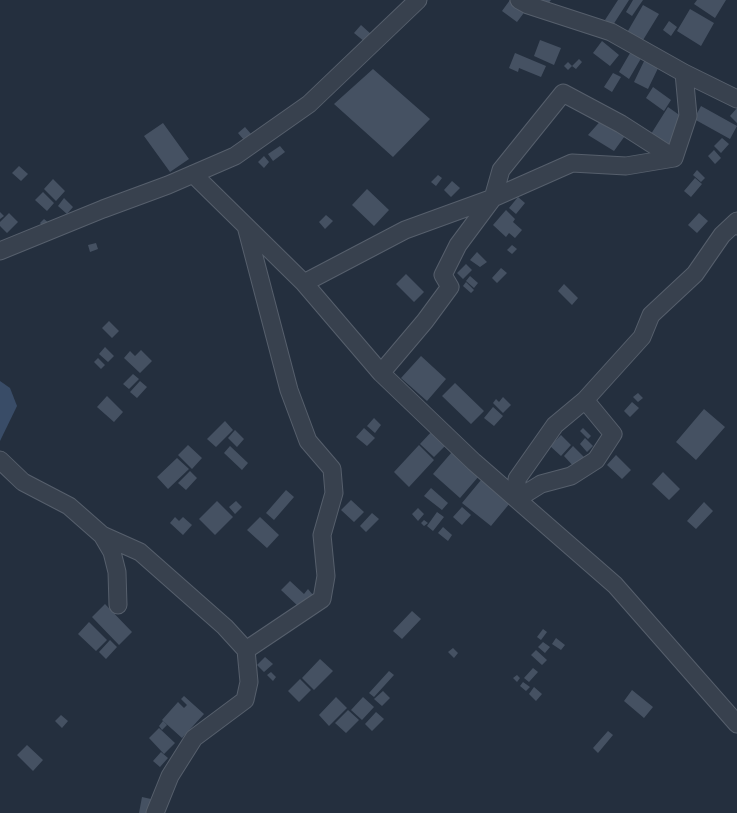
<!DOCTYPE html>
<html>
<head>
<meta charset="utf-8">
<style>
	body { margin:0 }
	canvas { display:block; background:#242f3e }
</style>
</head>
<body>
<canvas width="737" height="813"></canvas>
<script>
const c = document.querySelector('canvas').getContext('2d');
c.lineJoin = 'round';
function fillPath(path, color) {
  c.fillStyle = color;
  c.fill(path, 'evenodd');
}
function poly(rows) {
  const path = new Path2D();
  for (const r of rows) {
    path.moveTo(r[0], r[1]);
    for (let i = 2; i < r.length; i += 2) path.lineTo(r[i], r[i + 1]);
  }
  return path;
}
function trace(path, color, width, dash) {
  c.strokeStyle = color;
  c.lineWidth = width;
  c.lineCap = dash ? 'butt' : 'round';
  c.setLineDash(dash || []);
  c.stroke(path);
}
fillPath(poly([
	[0,381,10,388,17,406,0,441]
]), '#394c67');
fillPath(poly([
	[510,0,513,0,526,10,517,22,502,11],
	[539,0,551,0,547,5],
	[618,0,629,0,613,25,605,20],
	[633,0,643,0,632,16,626,12],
	[697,0,726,0,715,18,694,4],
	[643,5,659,14,640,45,625,36],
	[690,9,714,23,701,46,677,31],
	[669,21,677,27,671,36,663,30],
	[361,25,372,35,365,42,354,33],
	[540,40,561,48,554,65,534,56],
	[602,41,619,55,610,66,593,53],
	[633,48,643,55,629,79,619,72],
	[515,53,546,66,541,77,519,68,518,72,509,68],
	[646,57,660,64,648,89,634,82],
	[579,59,582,62,576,69,572,66],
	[568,62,572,66,568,70,564,66],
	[373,69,430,119,393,157,334,104],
	[613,73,621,77,612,92,604,87],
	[653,87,671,100,664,111,646,98],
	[701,106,737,126,730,139,694,119],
	[668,107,685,119,668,145,651,134],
	[737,108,737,123,730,116],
	[604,117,627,133,614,151,588,135],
	[163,123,189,159,170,172,144,136],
	[245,127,251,134,244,140,238,133],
	[722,138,729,144,721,153,714,146],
	[280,146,285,152,273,161,268,154],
	[714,150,721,158,715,164,708,156],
	[264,156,269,162,264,168,258,162],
	[19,166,28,174,21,181,12,173],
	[697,170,705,178,701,182,693,175],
	[438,175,442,178,436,186,431,182],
	[695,178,702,184,691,197,684,191],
	[53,179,65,191,56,201,44,189],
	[452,181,460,188,451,197,444,190],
	[367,189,389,210,374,226,352,205],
	[43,192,54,203,47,211,35,200],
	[518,197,525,203,516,214,509,208],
	[64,198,73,207,67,214,58,206],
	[506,210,515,219,513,222,522,230,515,238,509,233,506,237,493,225],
	[0,212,4,216,0,219],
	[9,213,18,222,7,233,0,226,0,222],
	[699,213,708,221,697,233,688,225],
	[326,215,333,221,325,229,319,222],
	[44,219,49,223,44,228,40,223],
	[96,243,98,249,90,252,88,245],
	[512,245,517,249,512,254,507,250],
	[477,252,487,262,480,267,470,260],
	[466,264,472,270,463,279,457,273],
	[501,268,507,273,497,283,492,278],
	[406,274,424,292,414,302,396,284],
	[470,276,478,283,474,288,466,281],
	[466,282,474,290,471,293,463,286],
	[564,284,578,298,572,305,558,291],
	[109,321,119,331,112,338,102,328],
	[105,347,114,356,108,362,99,354],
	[141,350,152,361,140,373,124,358,130,351,135,356],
	[421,356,446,379,427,401,401,378],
	[98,358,105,365,101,369,94,362],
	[133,374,139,379,129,389,123,384],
	[140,381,147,387,137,398,130,392],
	[455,383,484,411,471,424,442,396],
	[638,393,643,398,638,402,633,397],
	[107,396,123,412,114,422,97,407],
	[503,397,511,405,503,413,493,403,496,399,499,402],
	[632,402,639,408,630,417,624,411],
	[493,407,503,416,494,426,484,418],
	[704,409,725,427,696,460,676,442],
	[374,418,381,425,375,433,367,426],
	[225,421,233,430,216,447,207,439],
	[364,428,375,438,367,446,356,437],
	[583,428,591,436,588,439,580,431],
	[434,429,448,443,434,457,420,444],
	[235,430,244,439,237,447,228,438],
	[561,435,571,445,561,456,550,446],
	[585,438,593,446,587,452,580,444],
	[188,445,202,458,192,469,178,455],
	[419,445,434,460,409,487,394,472],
	[230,446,248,463,242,470,224,453],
	[573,446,586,459,576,469,564,456],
	[452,452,479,476,460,498,433,474],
	[616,455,631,470,622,479,607,465],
	[177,458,189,469,168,489,157,477],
	[190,471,197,478,186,490,178,483],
	[663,472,680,489,669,500,652,484],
	[481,480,510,503,491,526,462,503],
	[431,488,448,503,442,510,424,496],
	[286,490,294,497,274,520,266,513],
	[351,500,364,512,354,522,341,510],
	[217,501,233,517,215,535,199,519],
	[236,501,242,507,235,514,229,507],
	[704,502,713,511,696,529,687,521],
	[462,507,471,515,462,525,453,517],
	[418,508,424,514,418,521,412,514],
	[437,512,444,517,433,531,427,526],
	[372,513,379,519,366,532,360,526],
	[175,517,179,521,183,517,192,525,183,535,170,523],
	[260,517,279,535,267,548,247,530],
	[424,520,428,523,424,526,421,523],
	[443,527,452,535,448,541,438,533],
	[290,581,304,594,308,589,313,595,300,608,281,590],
	[105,604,132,632,119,645,92,617],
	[412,611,421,619,402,639,393,631],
	[89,622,107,640,96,651,78,634],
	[543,629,547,632,541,640,537,637],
	[556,638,565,645,561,650,552,644],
	[110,640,117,647,106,659,99,652],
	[543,642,550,647,545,653,538,647],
	[453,648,458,653,454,658,448,652],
	[536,650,547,660,542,665,531,655],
	[265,657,273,664,264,672,257,665],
	[320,659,333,671,314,690,302,678],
	[533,668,538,672,529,682,524,678],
	[389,671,394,675,374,697,369,693],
	[271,672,276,677,273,681,267,675],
	[517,675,520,678,517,682,513,678],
	[300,679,311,690,299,702,288,691],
	[523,682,530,687,526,691,520,686],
	[534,687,542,694,536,701,529,694],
	[632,690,653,707,644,718,624,701],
	[383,691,390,698,382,706,374,699],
	[184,696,204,714,182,738,162,720,178,702,184,708,187,705,181,699],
	[336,697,347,708,329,726,319,715],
	[363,697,374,707,362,720,351,710],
	[348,710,359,720,346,733,335,723],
	[376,712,384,719,372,731,365,724],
	[61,715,68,721,62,728,55,721],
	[163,721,167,725,162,730,159,726],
	[159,728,175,743,164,754,149,738],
	[608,731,613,735,598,753,593,748],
	[27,745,43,760,33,771,17,755],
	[161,752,168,758,160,767,153,761],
	[142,797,151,799,149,813,139,813]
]), '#455162');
const minor = poly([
	[519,0,528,5,611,32,684,73,737,99],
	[674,158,688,116,684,73],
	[193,174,304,283,381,373,474,462,615,585,737,724],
	[246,226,289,390,308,441,332,469,334,493,322,535,326,576,322,599,246,650],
	[0,251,103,209,168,185,235,156,309,104,418,0],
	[304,283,405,230,493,198,572,163,626,166,674,158,621,124,563,93,501,170,493,198,458,245,443,275,450,287,425,321,381,373],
	[585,400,613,434,596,460,571,476,541,484,517,499,517,479,555,425,585,400,642,337,651,315,695,274,722,235,737,221,737,226],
	[0,460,23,482,69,506,102,535,140,552,225,627,246,650,249,682,245,700,194,738,170,776,155,813],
	[102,535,112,552,117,572,118,605]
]);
trace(minor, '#565f6c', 19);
trace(minor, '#38414e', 17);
</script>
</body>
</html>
